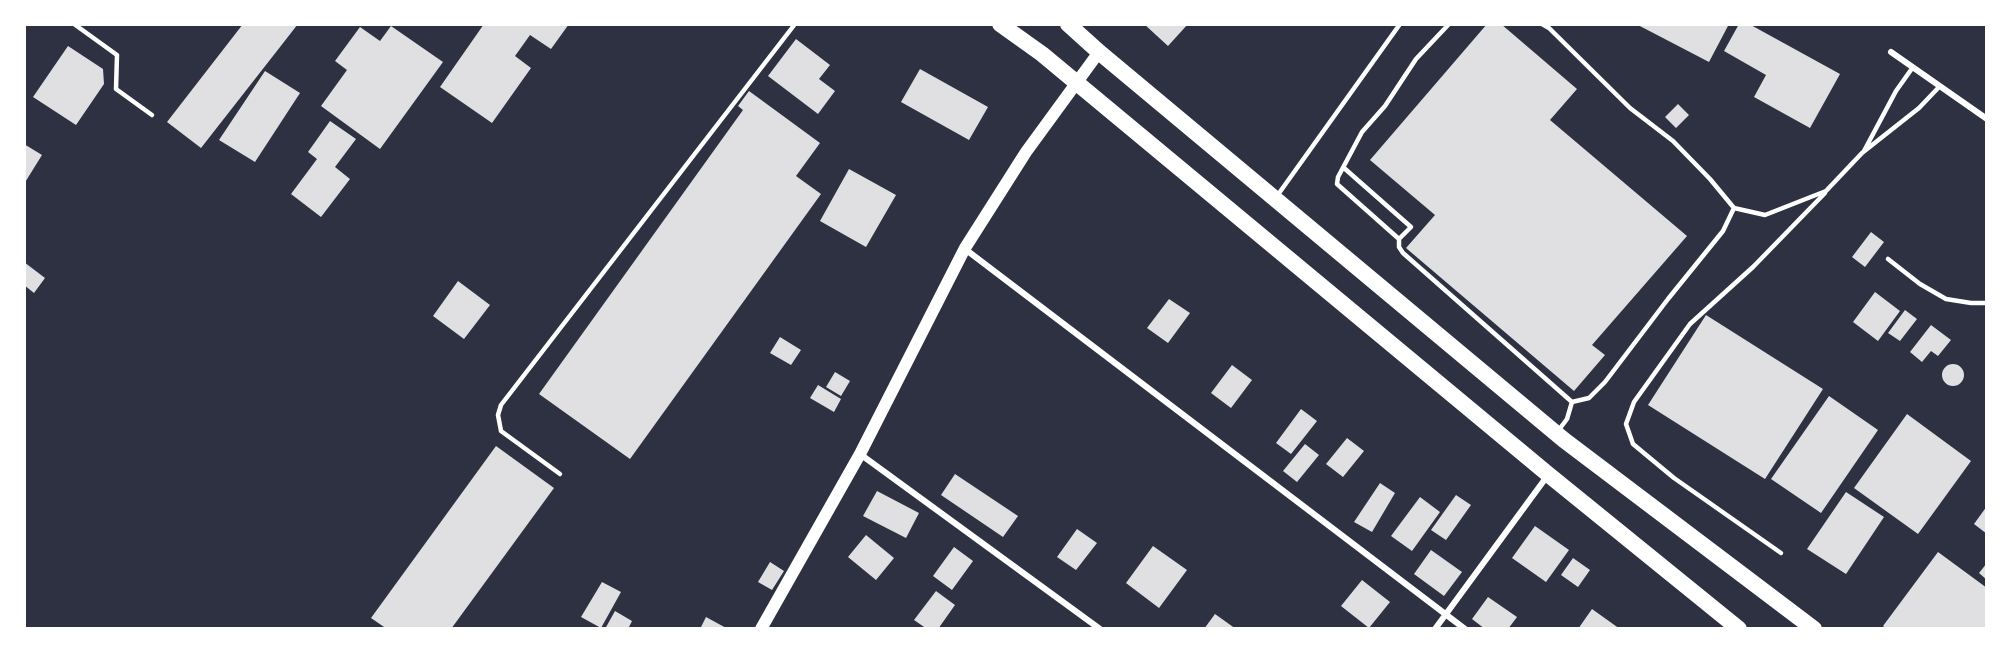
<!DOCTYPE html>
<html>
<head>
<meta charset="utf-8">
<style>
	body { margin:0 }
	#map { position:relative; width:2011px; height:653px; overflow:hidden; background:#2d3142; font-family:"Asap Condensed",sans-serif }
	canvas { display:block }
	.frame { position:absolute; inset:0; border:26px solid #fff; pointer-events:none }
</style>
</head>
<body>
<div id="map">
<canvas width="2011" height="653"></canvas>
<div class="frame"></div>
</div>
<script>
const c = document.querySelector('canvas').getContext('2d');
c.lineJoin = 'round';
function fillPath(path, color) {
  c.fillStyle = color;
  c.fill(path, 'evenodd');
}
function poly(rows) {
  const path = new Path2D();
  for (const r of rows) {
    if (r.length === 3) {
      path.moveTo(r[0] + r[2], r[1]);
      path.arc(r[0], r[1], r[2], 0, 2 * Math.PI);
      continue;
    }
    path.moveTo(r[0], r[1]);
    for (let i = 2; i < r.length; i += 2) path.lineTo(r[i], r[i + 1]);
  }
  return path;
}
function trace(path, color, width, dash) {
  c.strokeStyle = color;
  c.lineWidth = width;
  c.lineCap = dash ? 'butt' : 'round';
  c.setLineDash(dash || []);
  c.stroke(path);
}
fillPath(poly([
	[243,24,298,24,201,148,167,122],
	[484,24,569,24,551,49,530,35,515,56,531,68,492,123,440,87],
	[1144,24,1188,24,1168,46],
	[1487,24,1501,24,1577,89,1550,120,1687,236,1592,345,1605,355,1574,391,1406,248,1435,215,1370,160],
	[1636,24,1729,24,1709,62],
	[1739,24,1749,24,1840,74,1810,128,1754,97,1766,75,1724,51],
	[391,26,443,62,380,149,321,106,347,70,335,61,360,27,380,41],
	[796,39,830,65,819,79,835,91,818,114,768,76],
	[68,46,103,69,104,84,76,125,33,97],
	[920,69,988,107,969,140,901,102],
	[265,71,300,93,255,162,219,140],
	[749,91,820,143,796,176,821,194,630,459,539,394,743,110,738,106],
	[1678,104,1689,115,1676,128,1665,117],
	[330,121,356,139,335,167,350,179,321,217,291,194,317,159,308,152],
	[24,144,42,155,24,184],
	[849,169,896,195,866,247,820,221],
	[1871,232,1884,242,1865,267,1852,257],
	[24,262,45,278,34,293,24,285],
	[458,281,490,305,464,339,433,316],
	[1875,292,1900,311,1878,341,1853,322],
	[1169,299,1190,313,1168,343,1147,328],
	[1905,310,1917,319,1900,341,1888,333],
	[1706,315,1823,389,1765,479,1648,405],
	[1931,325,1951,340,1938,356,1931,351,1922,362,1910,352],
	[780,337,801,350,791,365,770,353],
	[1953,375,11],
	[1232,365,1252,380,1231,408,1211,393],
	[835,372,850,381,841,396,826,387],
	[818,385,841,399,834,412,810,398],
	[1829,396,1878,430,1821,513,1771,479],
	[1301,409,1317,421,1291,454,1276,443],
	[1907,414,1971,461,1918,534,1854,488],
	[1347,438,1364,451,1343,477,1326,464],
	[1305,444,1319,455,1297,482,1283,471],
	[496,446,554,488,451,629,387,629,371,618],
	[955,474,1018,516,1003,537,941,495],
	[1380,483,1395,493,1372,532,1354,522],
	[877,491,919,513,906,538,863,516],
	[1846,492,1884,517,1846,574,1807,549],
	[1456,495,1471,505,1446,540,1431,530],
	[1420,497,1440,512,1412,551,1391,536],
	[1987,506,1987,534,1974,524],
	[1535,526,1569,550,1546,582,1512,558],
	[1077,529,1097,543,1076,570,1057,557],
	[866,535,894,558,876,580,848,557],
	[1153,546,1187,570,1159,608,1126,583],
	[954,547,973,561,952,590,933,576],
	[1431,550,1462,572,1444,596,1414,574],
	[1938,552,1987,588,1987,629,1887,629,1883,626],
	[1573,558,1590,570,1578,587,1561,575],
	[770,562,784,571,772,590,758,582],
	[1987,563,1987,580,1979,573],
	[1362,580,1390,602,1369,628,1341,606],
	[602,582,621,592,601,628,581,617],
	[936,591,955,605,938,629,927,629,914,620],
	[1488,597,1517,617,1508,629,1485,629,1472,619],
	[1592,609,1620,629,1578,629],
	[615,611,632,621,628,629,605,629],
	[1215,614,1236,629,1204,629],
	[706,617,728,629,700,629]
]), '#e0e0e3');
trace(poly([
	[74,24,117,55,116,89,152,115],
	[1542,24,1549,28,1630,108,1673,141,1710,179,1734,208,1765,215,1826,191,1862,153,1919,108,1940,86],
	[1864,151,1896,91,1913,67],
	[1344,168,1411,227,1399,239,1399,247,1403,253,1572,402,1589,398,1605,382,1668,299,1723,231,1734,208],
	[1277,196,1400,24],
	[1399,239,1337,184,1338,177,1362,132,1385,106,1416,59,1449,24],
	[1888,259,1920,284,1946,299,1971,303,1987,303],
	[1558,431,1567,419,1572,402],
	[560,474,501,431,498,415,501,405,795,24],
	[1781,553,1674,478,1633,444,1626,424,1634,402,1690,324,1753,267,1825,193]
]), '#fff', 4.5);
trace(poly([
	[1891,52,1987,119],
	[965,249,1465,629],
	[860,454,1100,629],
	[1435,629,1548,475]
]), '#fff', 6);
trace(poly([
	[761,629,860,454,965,248,1026,152,1099,52]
]), '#fff', 12);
trace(poly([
	[1000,24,1042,54,1549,475,1739,629],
	[1068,24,1099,52,1564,440,1814,629]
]), '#fff', 16);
</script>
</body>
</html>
